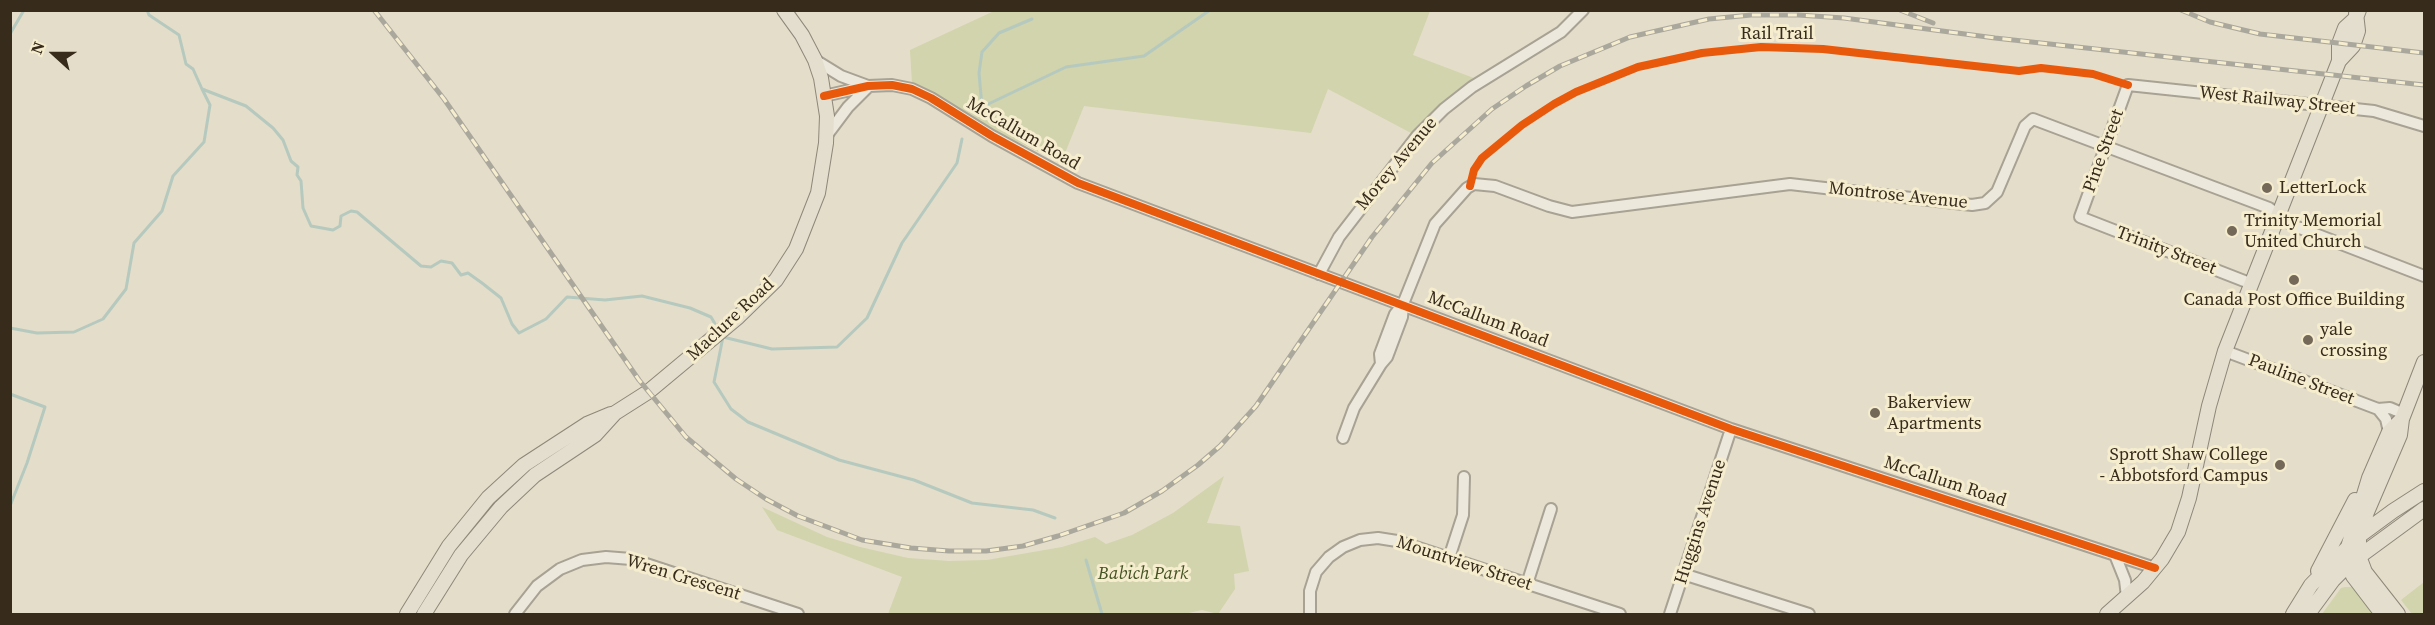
<!DOCTYPE html>
<html>
<head>
<meta charset="utf-8">
<style>
	body { margin:0 }
	#map { position:relative; width:2435px; height:625px; overflow:hidden; background:#e4ddca; font-family:"Source Serif 4",serif }
	canvas { display:block }
	.frame { position:absolute; inset:0; border:12px solid #372b1c; pointer-events:none }
	.north { position:absolute; left:24px; top:24px; width:60px; height:60px; -webkit-text-stroke:4px #f6edcf; paint-order:stroke; rotate:291deg; font-size:16px; font-weight:700; line-height:24px; text-align:center; color:#372b1c }
	.north::after { content:''; display:block; margin:auto; width:21px; height:27px; background:#372b1c; clip-path:polygon(50% 0,100% 100%,50% 72%,0 100%) }
</style>
</head>
<body>
<div id="map">
<canvas width="2435" height="625"></canvas>
<div class="frame"></div>
<div class="north">N</div>
</div>
<script>
const c = document.querySelector('canvas').getContext('2d');
c.lineJoin = 'round';
function fillPath(path, color) {
  c.fillStyle = color;
  c.fill(path, 'evenodd');
}
function poly(rows) {
  const path = new Path2D();
  for (const r of rows) {
    path.moveTo(r[0], r[1]);
    for (let i = 2; i < r.length; i += 2) path.lineTo(r[i], r[i + 1]);
  }
  return path;
}
function trace(path, color, width, dash) {
  c.strokeStyle = color;
  c.lineWidth = width;
  c.lineCap = dash ? 'butt' : 'round';
  c.setLineDash(dash || []);
  c.stroke(path);
}
function write(font, color, halo, rows, align = 'center') {
  c.font = font + ' "Source Serif 4",serif';
  c.lineWidth = 6;
  c.setLineDash([]);
  c.textBaseline = 'middle';
  c.strokeStyle = halo;
  c.fillStyle = color;
  for (const [text, x, y, turn = 0] of rows) {
    c.save();
    c.translate(x, y);
    c.rotate((+turn || 0) * Math.PI / 180);
    c.textAlign = isNaN(turn) ? turn : align;
    if (halo) c.strokeText(text, 0, 0);
    c.fillText(text, 0, 0);
    c.restore();
  }
}
fillPath(poly([
	[994,11,1430,11,1413,55,1479,80,1411,133,1328,89,1311,133,1084,106,1061,163,994,130,929,91,912,84,910,50],
	[1224,476,1207,523,1240,526,1249,571,1234,574,1235,589,1218,614,1202,610,1184,614,888,614,902,577,777,530,762,507,827,537,860,547,908,558,949,561,987,560,1062,547,1095,537,1106,544,1132,535,1173,513],
	[2424,582,2424,614,2412,614,2401,600],
	[2345,587,2352,587,2373,614,2322,614,2341,588]
]), '#d1d4ac');
trace(poly([
	[147,10,149,15,179,35,186,64,193,69,202,89,246,106,273,128,283,140,291,161,298,167,297,175,301,181,303,208,311,226,333,230,340,226,341,216,351,211,357,212,421,266,431,267,441,261,452,263,461,275,468,273,482,283,501,298,512,324,519,333,546,319,567,297,605,300,642,296,690,308,711,317,718,329],
	[1032,19,999,33,982,52,979,73,982,107,1066,67,1144,56,1210,10],
	[10,34,24,10],
	[10,328,37,333,74,332,103,319,126,289,134,243,162,211,173,176,204,142,210,105,202,89],
	[722,335,723,337,772,349,837,347,867,318,902,243,957,163,962,139],
	[723,337,714,382,731,409,748,422,839,460,914,480,972,503,1033,510,1055,518],
	[10,394,45,407,27,463,10,506],
	[1086,560,1102,614]
]), '#b6c9be', 3);
const minor = poly([
	[815,60,841,76,868,86],
	[824,96,868,86,892,85,912,89,931,98,992,136,1078,183,1731,429,2155,568],
	[827,135,848,107,868,87],
	[1319,274,1339,237,1417,136,1444,109,1472,87,1561,32,1583,10],
	[2252,284,2080,217,2128,85,2374,111,2424,126],
	[1403,304,1402,317,1387,357,1381,364,1380,354,1395,314,1403,304,1435,224,1467,188,1474,184,1495,186,1549,206,1572,212,1790,184,1972,205,1985,203,1997,192,2025,126,2033,119,2269,208,2292,225,2424,276],
	[2225,351,2378,409,2390,408,2404,414],
	[2378,409,2386,419,2389,432],
	[1343,438,1354,408,1381,364],
	[2115,555,2125,580,2127,597],
	[1449,558,1463,515,1464,477],
	[1683,574,1809,614],
	[1527,584,1551,509],
	[515,614,537,586,560,569,582,560,606,557,631,559,798,614],
	[1310,614,1310,591,1316,572,1329,557,1343,547,1360,540,1378,538,1397,541,1620,614],
	[1670,614,1731,429]
]);
const major = poly([
	[2339,61,2353,46,2358,31,2356,13],
	[2318,571,2355,500],
	[407,614,449,546,488,498,524,465,587,424,611,414],
	[424,614,461,555,501,507,535,475,595,435,615,413,648,392,738,317,776,280,796,249,818,193,826,143,827,116,821,78,815,60,802,35,784,10],
	[2107,614,2143,582,2162,559,2178,532,2189,498,2209,406,2225,351,2339,61,2339,44,2345,28,2356,18,2359,10],
	[2293,614,2311,585,2359,536,2393,511,2424,491],
	[2308,614,2333,580,2349,564,2424,509],
	[2382,614,2353,576,2349,564,2348,547,2369,478,2389,432,2402,419],
	[2398,614,2365,572,2359,556,2359,536,2367,512,2400,435,2402,419,2424,362]
]);
trace(minor, '#a8a294', 14);
trace(major, '#8e877a', 16);
trace(minor, '#ece8dc', 10);
trace(major, '#e3decd', 14);
const rail = poly([
	[374,10,444,99,639,380,686,437,736,479,766,499,798,516,862,540,911,548,949,551,986,551,1023,546,1058,536,1124,513,1162,491,1198,465,1220,446,1256,406,1372,237,1432,163,1492,109,1526,86,1560,66,1630,37,1709,19,1751,15,1798,15,1844,18,1995,38,2424,85],
	[1900,10,1933,23],
	[2181,10,2210,22,2260,34,2424,53]
]);
trace(rail, '#aaa79d', 5);
trace(rail, '#f6edcf', 3, [9]);
trace(poly([
	[824,96,868,86,892,85,912,89,931,98,992,136,1078,183,1731,429,2155,568],
	[1470,186,1474,170,1482,158,1522,125,1554,104,1576,92,1638,67,1702,53,1761,47,1823,49,2019,71,2041,68,2093,74,2128,85]
]), '#e8590c', 8);
for (const [x, y, r, color] of [
	[2267,188,6,"#746959"],
	[2232,231,6,"#746959"],
	[2294,280,6,"#746959"],
	[2308,340,6,"#746959"],
	[1875,413,6,"#746959"],
	[2280,465,6,"#746959"]
]) {
  const dot = new Path2D();
  dot.arc(x, y, r, 0, 2 * Math.PI);
  c.fillStyle = color;
  c.fill(dot);
  trace(dot, '#f6edcf', 2);
}
write('18px', '#372b1c', '#f6edcf', [
	["Rail Trail",1777,34],
	["West Railway Street",2277,101,6],
	["McCallum Road",1023,134,30],
	["Pine Street",2104,151,-70],
	["Morey Avenue",1397,164,-50],
	["Montrose Avenue",1898,196,6],
	["Trinity Street",2166,251,21],
	["Maclure Road",731,320,-43],
	["McCallum Road",1488,320,21],
	["Pauline Street",2301,380,21],
	["McCallum Road",1945,482,18],
	["Huggins Avenue",1701,522,-72],
	["Mountview Street",1464,564,18],
	["Wren Crescent",683,578,17]
]);
write('18px', '#372b1c', '#f6edcf', [
	["LetterLock",2279,188],
	["Trinity Memorial",2244,221],
	["United Church",2244,242],
	["Canada Post Office Building",2294,300,"center"],
	["yale",2320,330],
	["crossing",2320,351],
	["Bakerview",1887,403],
	["Apartments",1887,424],
	["Sprott Shaw College",2268,455,"right"],
	["- Abbotsford Campus",2268,476,"right"]
], 'left');
write('italic 18px', '#445322', '#f6edcf', [
	["Babich Park",1143,574]
]);
</script>
</body>
</html>
